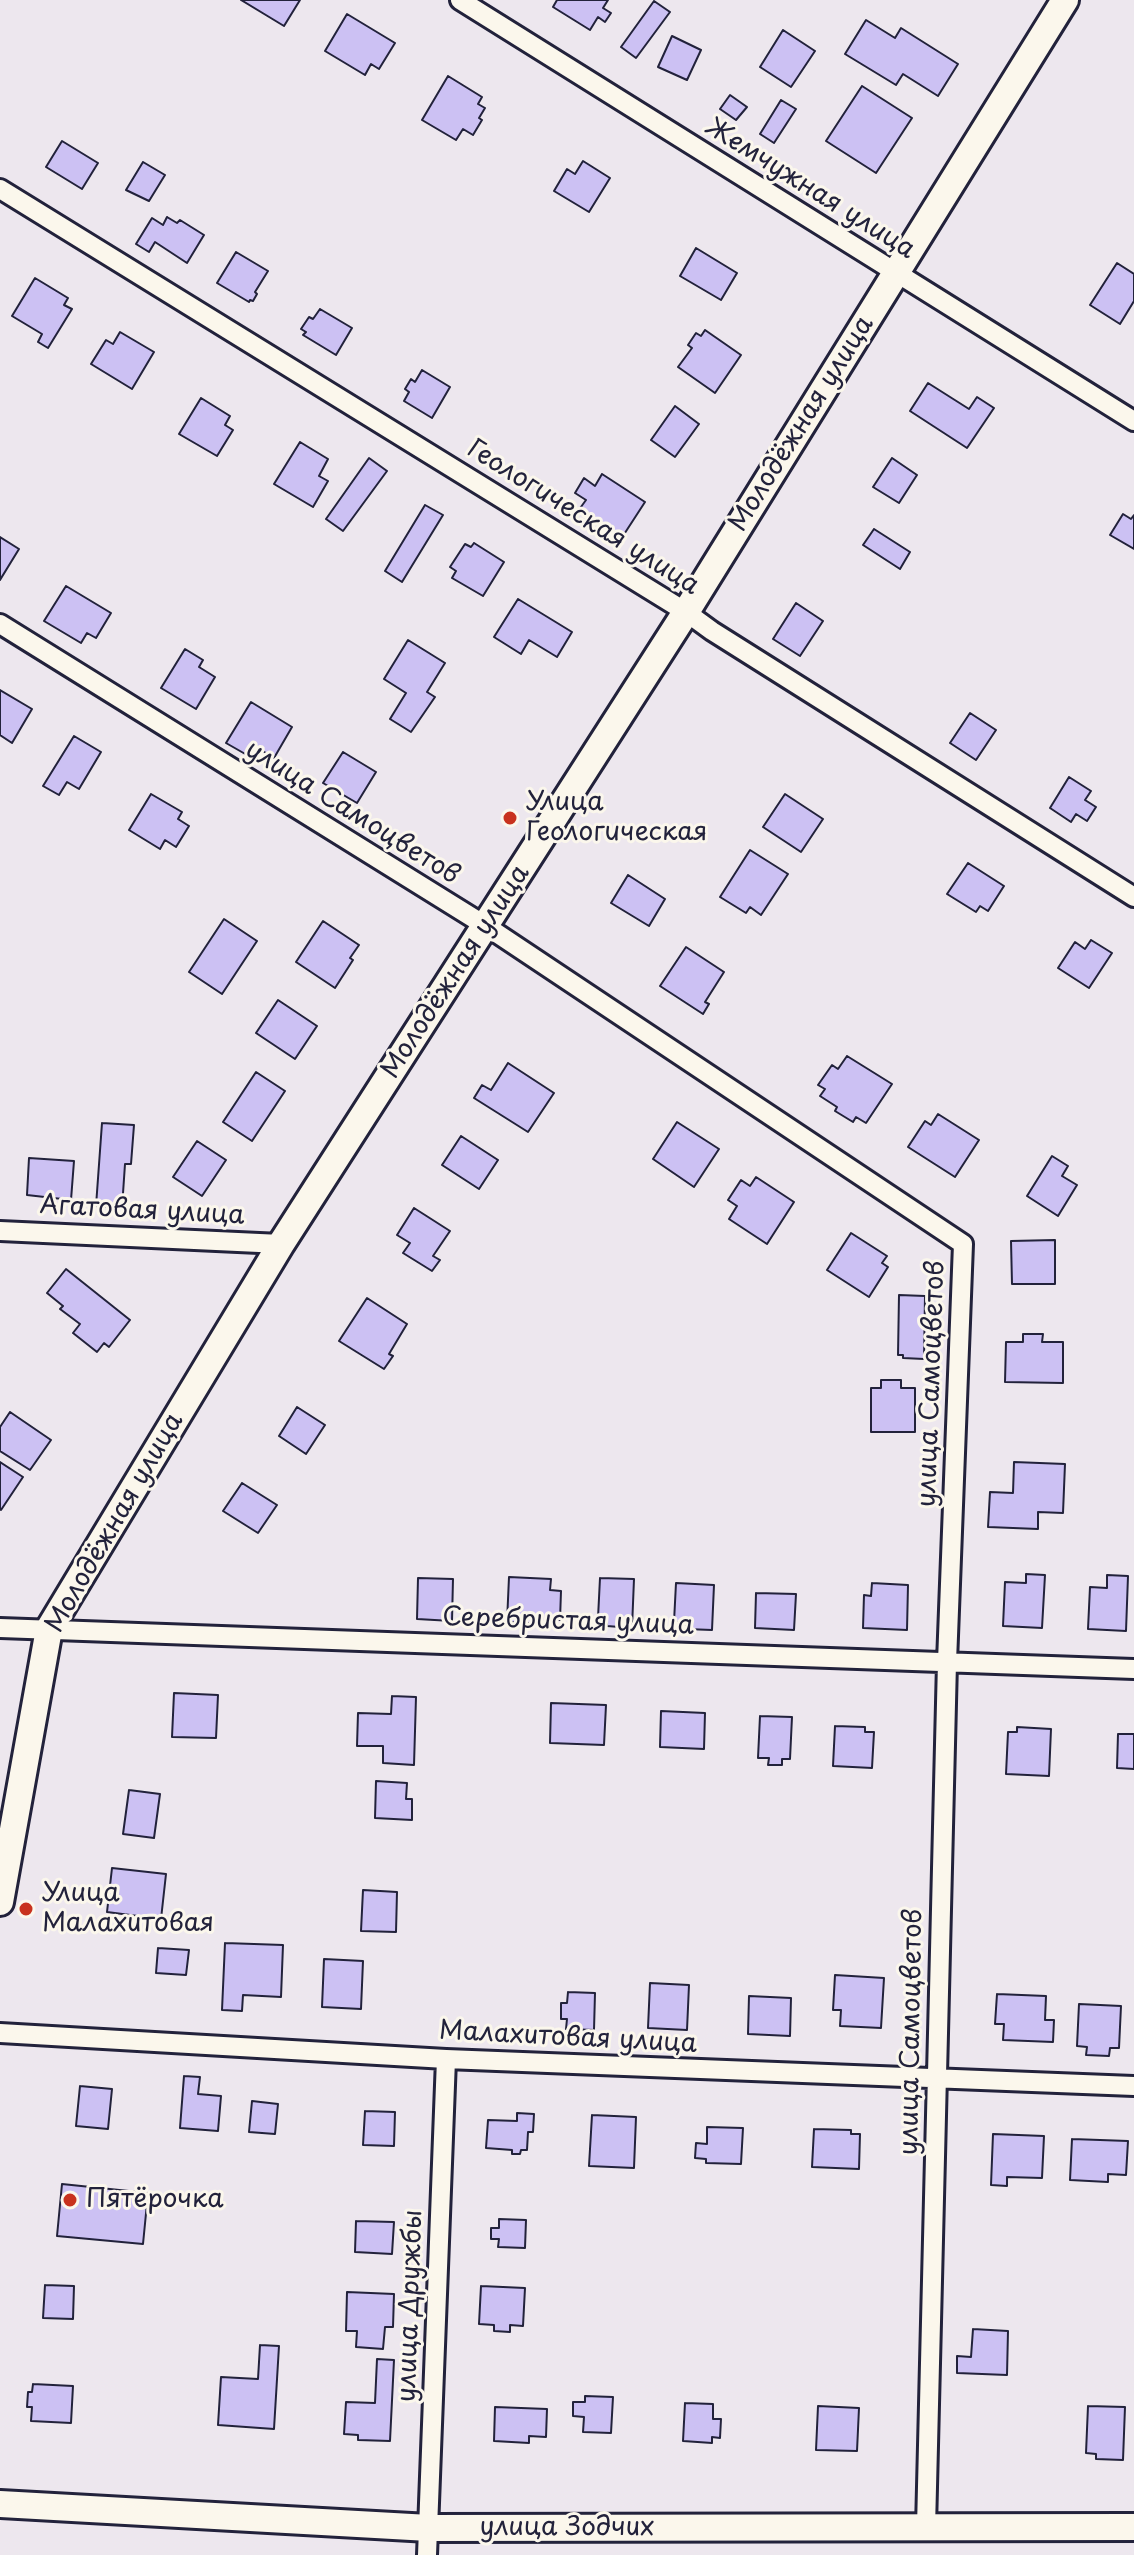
<!DOCTYPE html>
<html>
<head>
<meta charset="utf-8">
<style>
	body { margin:0 }
	canvas { display:block; background:#ede7ee }
</style>
</head>
<body>
<canvas width="1134" height="2555"></canvas>
<script>
const c = document.querySelector('canvas').getContext('2d');
c.lineJoin = 'round';
function fillPath(path, color) {
  c.fillStyle = color;
  c.fill(path, 'evenodd');
}
function poly(rows) {
  const path = new Path2D();
  for (const r of rows) {
    path.moveTo(r[0], r[1]);
    for (let i = 2; i < r.length; i += 2) path.lineTo(r[i], r[i + 1]);
  }
  return path;
}
function trace(path, color, width, dash) {
  c.strokeStyle = color;
  c.lineWidth = width;
  c.lineCap = dash ? 'butt' : 'round';
  c.setLineDash(dash || []);
  c.stroke(path);
}
function write(font, color, halo, rows, align = 'center') {
  c.font = font + ' "Playpen Sans",sans-serif';
  c.lineWidth = 6;
  c.setLineDash([]);
  c.textBaseline = 'middle';
  c.strokeStyle = halo;
  c.fillStyle = color;
  for (const [text, x, y, turn = 0] of rows) {
    c.save();
    c.translate(x, y);
    c.rotate((+turn || 0) * Math.PI / 180);
    c.textAlign = isNaN(turn) ? turn : align;
    if (halo) c.strokeText(text, 0, 0);
    c.fillText(text, 0, 0);
    c.restore();
  }
}
const building = poly([
	[241,0,300,0,284,26,241,0],
	[557,0,608,0,603,8,611,13,605,22,598,17,590,30,553,7,557,0],
	[654,1,670,12,636,58,621,47,654,1],
	[347,14,395,43,379,69,371,64,365,75,325,51,347,14],
	[866,20,895,38,901,28,958,64,938,96,903,74,896,85,845,54,866,20],
	[783,30,815,51,791,87,760,67,783,30],
	[672,36,701,50,687,80,658,67,672,36],
	[448,76,482,97,478,104,485,108,479,118,482,120,473,135,463,129,456,140,422,120,448,76],
	[862,86,912,118,876,173,826,141,862,86],
	[730,95,747,107,736,120,720,109,730,95],
	[781,100,796,109,774,143,760,134,781,100],
	[62,141,98,163,82,189,46,167,62,141],
	[583,161,610,178,589,212,554,191,567,169,575,174,583,161],
	[143,162,165,175,149,201,126,190,143,162],
	[167,217,177,223,180,220,204,235,187,263,155,242,149,252,136,244,152,218,163,225,167,217],
	[696,248,737,273,721,300,680,276,696,248],
	[236,252,268,271,255,292,257,294,253,301,250,300,249,302,217,283,236,252],
	[1117,263,1134,274,1134,301,1120,324,1090,305,1117,263],
	[35,278,68,298,64,305,72,309,48,348,38,342,42,334,12,316,35,278],
	[320,309,352,328,336,355,303,335,306,332,301,329,309,317,313,319,320,309],
	[705,330,741,355,715,393,678,367,692,348,688,345,696,333,701,336,705,330],
	[120,332,154,352,132,389,91,364,106,340,113,344,120,332],
	[422,370,450,387,432,418,404,401,409,392,405,389,411,379,415,382,422,370],
	[928,383,969,409,977,397,994,408,967,448,910,411,928,383],
	[201,398,230,416,225,425,233,430,217,456,179,434,201,398],
	[675,406,699,424,675,457,651,440,675,406],
	[300,442,328,459,319,476,328,481,313,507,274,484,300,442],
	[369,458,387,471,343,531,326,519,369,458],
	[892,458,917,475,899,503,873,487,892,458],
	[602,474,645,502,621,539,578,511,586,500,575,493,584,478,595,486,602,474],
	[425,505,443,515,402,582,385,571,425,505],
	[1123,514,1131,519,1134,515,1134,549,1110,535,1123,514],
	[874,529,910,552,900,569,863,545,874,529],
	[0,537,19,549,0,580,0,537],
	[474,543,504,562,483,596,452,578,456,571,450,567,465,544,471,547,474,543],
	[66,586,111,613,96,638,87,633,81,643,44,621,66,586],
	[518,599,572,632,557,657,529,640,521,654,494,637,518,599],
	[796,603,823,621,800,656,773,639,796,603],
	[408,640,445,663,427,692,435,697,411,732,390,719,406,693,384,679,408,640],
	[185,649,203,660,199,667,215,677,196,709,161,688,185,649],
	[0,690,32,709,12,743,0,735,0,690],
	[251,702,292,727,274,758,253,745,247,755,226,743,251,702],
	[970,713,996,730,976,760,950,743,970,713],
	[74,736,101,752,79,789,67,782,59,795,43,786,74,736],
	[343,752,376,772,357,803,323,783,343,752],
	[1069,777,1091,791,1085,800,1096,807,1087,821,1076,814,1071,822,1050,808,1069,777],
	[151,794,182,812,178,819,189,826,176,847,165,840,160,849,129,830,151,794],
	[785,794,823,819,801,852,763,827,785,794],
	[750,850,788,874,761,915,750,907,746,913,720,897,750,850],
	[968,863,1004,886,988,911,980,906,976,912,947,894,968,863],
	[628,875,665,899,649,926,611,903,628,875],
	[224,919,257,941,222,994,189,972,224,919],
	[323,921,359,945,350,958,353,960,335,988,296,962,323,921],
	[1091,940,1112,953,1089,988,1058,968,1075,942,1085,949,1091,940],
	[686,947,724,972,705,1002,709,1004,703,1014,660,986,686,947],
	[278,1000,317,1026,295,1059,256,1033,278,1000],
	[847,1056,892,1084,866,1123,856,1117,853,1122,835,1111,837,1107,820,1096,825,1089,818,1085,832,1065,838,1069,847,1056],
	[508,1063,554,1093,528,1132,474,1098,482,1085,491,1090,508,1063],
	[256,1072,285,1091,252,1141,223,1122,256,1072],
	[938,1114,979,1140,955,1177,908,1147,925,1121,931,1125,938,1114],
	[677,1122,719,1149,694,1187,653,1159,677,1122],
	[102,1123,134,1125,131,1164,125,1164,122,1208,96,1206,102,1123],
	[461,1136,498,1160,479,1189,442,1165,461,1136],
	[197,1141,226,1160,202,1196,173,1177,197,1141],
	[1052,1156,1068,1166,1062,1176,1077,1185,1058,1216,1027,1196,1052,1156],
	[29,1158,74,1161,71,1200,27,1195,29,1158],
	[756,1177,794,1202,767,1244,729,1219,737,1206,728,1200,741,1180,750,1186,756,1177],
	[414,1208,450,1231,433,1256,440,1260,432,1271,403,1253,410,1243,397,1235,414,1208],
	[851,1233,887,1256,882,1263,888,1267,869,1297,827,1270,851,1233],
	[1055,1240,1055,1284,1012,1284,1011,1241,1055,1240],
	[66,1269,130,1320,109,1347,104,1343,97,1352,73,1333,80,1324,60,1309,63,1306,47,1293,66,1269],
	[899,1295,925,1296,924,1359,903,1358,903,1355,898,1355,899,1295],
	[367,1298,407,1324,389,1354,393,1356,384,1369,339,1341,367,1298],
	[1023,1334,1043,1334,1042,1342,1063,1342,1063,1383,1005,1382,1006,1342,1023,1342,1023,1334],
	[881,1380,901,1380,901,1388,915,1388,915,1432,871,1432,871,1388,881,1388,881,1380],
	[297,1407,325,1425,306,1454,279,1436,297,1407],
	[10,1412,51,1440,30,1470,0,1451,0,1427,10,1412],
	[0,1462,23,1477,1,1510,0,1509,0,1462],
	[1014,1462,1065,1464,1063,1513,1038,1512,1038,1529,988,1527,990,1492,1013,1493,1014,1462],
	[242,1483,277,1505,258,1533,223,1511,242,1483],
	[1026,1574,1045,1575,1042,1628,1003,1626,1005,1582,1026,1583,1026,1574],
	[1107,1575,1128,1576,1126,1631,1088,1629,1090,1587,1107,1588,1107,1575],
	[509,1577,551,1579,550,1590,561,1591,560,1620,549,1619,549,1624,507,1622,509,1577],
	[418,1578,453,1579,452,1621,417,1619,418,1578],
	[600,1578,634,1579,632,1628,607,1626,607,1618,598,1618,600,1578],
	[676,1583,714,1585,712,1630,686,1629,686,1623,674,1622,676,1583],
	[872,1583,908,1585,907,1630,863,1628,864,1595,871,1596,872,1583],
	[756,1593,796,1594,794,1630,755,1628,756,1593],
	[174,1693,218,1695,216,1738,172,1737,174,1693],
	[392,1696,416,1697,414,1765,383,1763,383,1746,357,1746,358,1713,391,1714,392,1696],
	[551,1703,606,1705,604,1745,550,1743,551,1703],
	[661,1711,705,1713,704,1749,660,1747,661,1711],
	[760,1716,792,1717,790,1759,782,1759,782,1765,768,1765,769,1758,758,1758,760,1716],
	[835,1726,865,1727,865,1732,874,1732,872,1768,833,1766,835,1726],
	[1017,1727,1051,1729,1049,1776,1006,1774,1008,1732,1017,1732,1017,1727],
	[1118,1734,1134,1734,1134,1769,1117,1768,1118,1734],
	[376,1781,407,1783,406,1799,412,1799,412,1820,375,1818,376,1781],
	[129,1790,160,1794,154,1838,123,1834,129,1790],
	[112,1868,166,1874,161,1919,107,1912,112,1868],
	[363,1890,397,1892,396,1932,361,1931,363,1890],
	[225,1943,283,1945,281,1997,243,1995,242,2011,222,2010,225,1943],
	[158,1948,189,1950,186,1975,156,1973,158,1948],
	[324,1959,363,1961,361,2009,322,2007,324,1959],
	[835,1975,884,1978,881,2028,840,2026,841,2010,833,2010,835,1975],
	[650,1983,689,1985,687,2030,648,2028,650,1983],
	[568,1992,595,1993,594,2030,566,2029,567,2019,561,2019,561,2003,567,2003,568,1992],
	[997,1994,1046,1996,1045,2020,1054,2020,1053,2042,1003,2040,1004,2024,995,2024,997,1994],
	[749,1996,791,1998,790,2036,748,2034,749,1996],
	[1079,2004,1121,2006,1119,2048,1110,2048,1109,2056,1086,2055,1087,2047,1077,2046,1079,2004],
	[184,2076,200,2077,198,2094,221,2096,218,2131,180,2128,184,2076],
	[80,2086,112,2089,108,2129,76,2126,80,2086],
	[252,2101,278,2104,275,2134,249,2132,252,2101],
	[365,2111,395,2112,394,2146,363,2145,365,2111],
	[517,2113,534,2114,533,2132,528,2132,527,2150,521,2150,520,2154,512,2154,512,2150,486,2148,488,2120,517,2121,517,2113],
	[592,2115,636,2117,634,2168,589,2166,592,2115],
	[707,2127,743,2128,741,2164,706,2163,706,2159,695,2158,696,2143,707,2144,707,2127],
	[814,2129,851,2130,851,2134,860,2134,859,2169,812,2167,814,2129],
	[993,2134,1044,2136,1042,2178,1007,2177,1007,2186,991,2185,993,2134],
	[1072,2139,1128,2141,1126,2175,1108,2174,1108,2182,1070,2180,1072,2139],
	[62,2184,148,2193,143,2244,57,2236,62,2184],
	[499,2219,526,2220,525,2248,498,2247,499,2239,491,2239,491,2228,499,2228,499,2219],
	[356,2221,394,2222,392,2254,355,2252,356,2221],
	[45,2285,74,2286,73,2319,43,2318,45,2285],
	[481,2286,525,2288,523,2326,510,2325,510,2332,494,2331,494,2325,479,2324,481,2286],
	[347,2292,394,2294,393,2327,385,2327,383,2349,356,2347,357,2331,346,2331,347,2292],
	[973,2329,1008,2331,1007,2375,957,2373,957,2356,971,2357,973,2329],
	[260,2345,279,2346,274,2429,218,2425,221,2377,258,2379,260,2345],
	[377,2359,394,2360,390,2441,358,2440,358,2435,344,2434,346,2402,375,2403,377,2359],
	[33,2384,73,2386,71,2423,31,2421,32,2407,27,2407,28,2392,32,2392,33,2384],
	[585,2396,613,2397,611,2433,583,2432,584,2417,573,2416,573,2402,585,2402,585,2396],
	[685,2403,713,2404,713,2419,721,2419,720,2438,712,2437,712,2443,683,2441,685,2403],
	[818,2406,859,2408,857,2451,816,2450,818,2406],
	[1088,2406,1125,2407,1123,2460,1096,2459,1096,2454,1086,2453,1088,2406],
	[495,2407,547,2409,546,2437,529,2436,529,2443,494,2441,495,2407]
]);
fillPath(building, '#ccc1f3');
trace(building, '#22223b', 2);
const street = poly([
	[460,0,1134,421],
	[0,189,686,612,712,631,1134,897],
	[0,624,486,926,963,1244,947,1662,926,2528],
	[0,1231,281,1244],
	[0,1628,1134,1669],
	[0,2033,446,2059,1134,2086],
	[427,2555,446,2059]
]);
const secondary = poly([
	[0,1902,49,1629,281,1244,686,612,1065,0],
	[0,2504,429,2528,1134,2527]
]);
trace(street, '#22223b', 24);
trace(secondary, '#22223b', 32);
trace(street, '#fbf7ec', 18);
trace(secondary, '#fbf7ec', 26);
for (const [x, y, r, color] of [
	[510,818,8,"#c8321e"],
	[26,1909,8,"#c8321e"],
	[70,2200,8,"#c8321e"]
]) {
  const dot = new Path2D();
  dot.arc(x, y, r, 0, 2 * Math.PI);
  c.fillStyle = color;
  c.fill(dot);
  trace(dot, '#fbf7ec', 3);
}
write('26px', '#22223b', '#fbf7ec', [
	["Жемчужная улица",810,189,32],
	["Молодёжная улица",802,424,-58],
	["Геологическая улица",583,518,32],
	["улица Самоцветов",352,813,32],
	["Молодёжная улица",456,972,-57],
	["Агатовая улица",142,1211,3],
	["улица Самоцветов",932,1384,-88],
	["Молодёжная улица",115,1523,-60],
	["Серебристая улица",568,1622,2],
	["улица Самоцветов",912,2032,-89],
	["Малахитовая улица",568,2038,3],
	["улица Дружбы",411,2306,-88],
	["улица Зодчих",567,2528]
]);
write('26px', '#22223b', '#fbf7ec', [
	["Улица",526,803],
	["Геологическая",526,833],
	["Улица",42,1894],
	["Малахитовая",42,1924],
	["Пятёрочка",86,2200]
], 'left');
</script>
</body>
</html>
